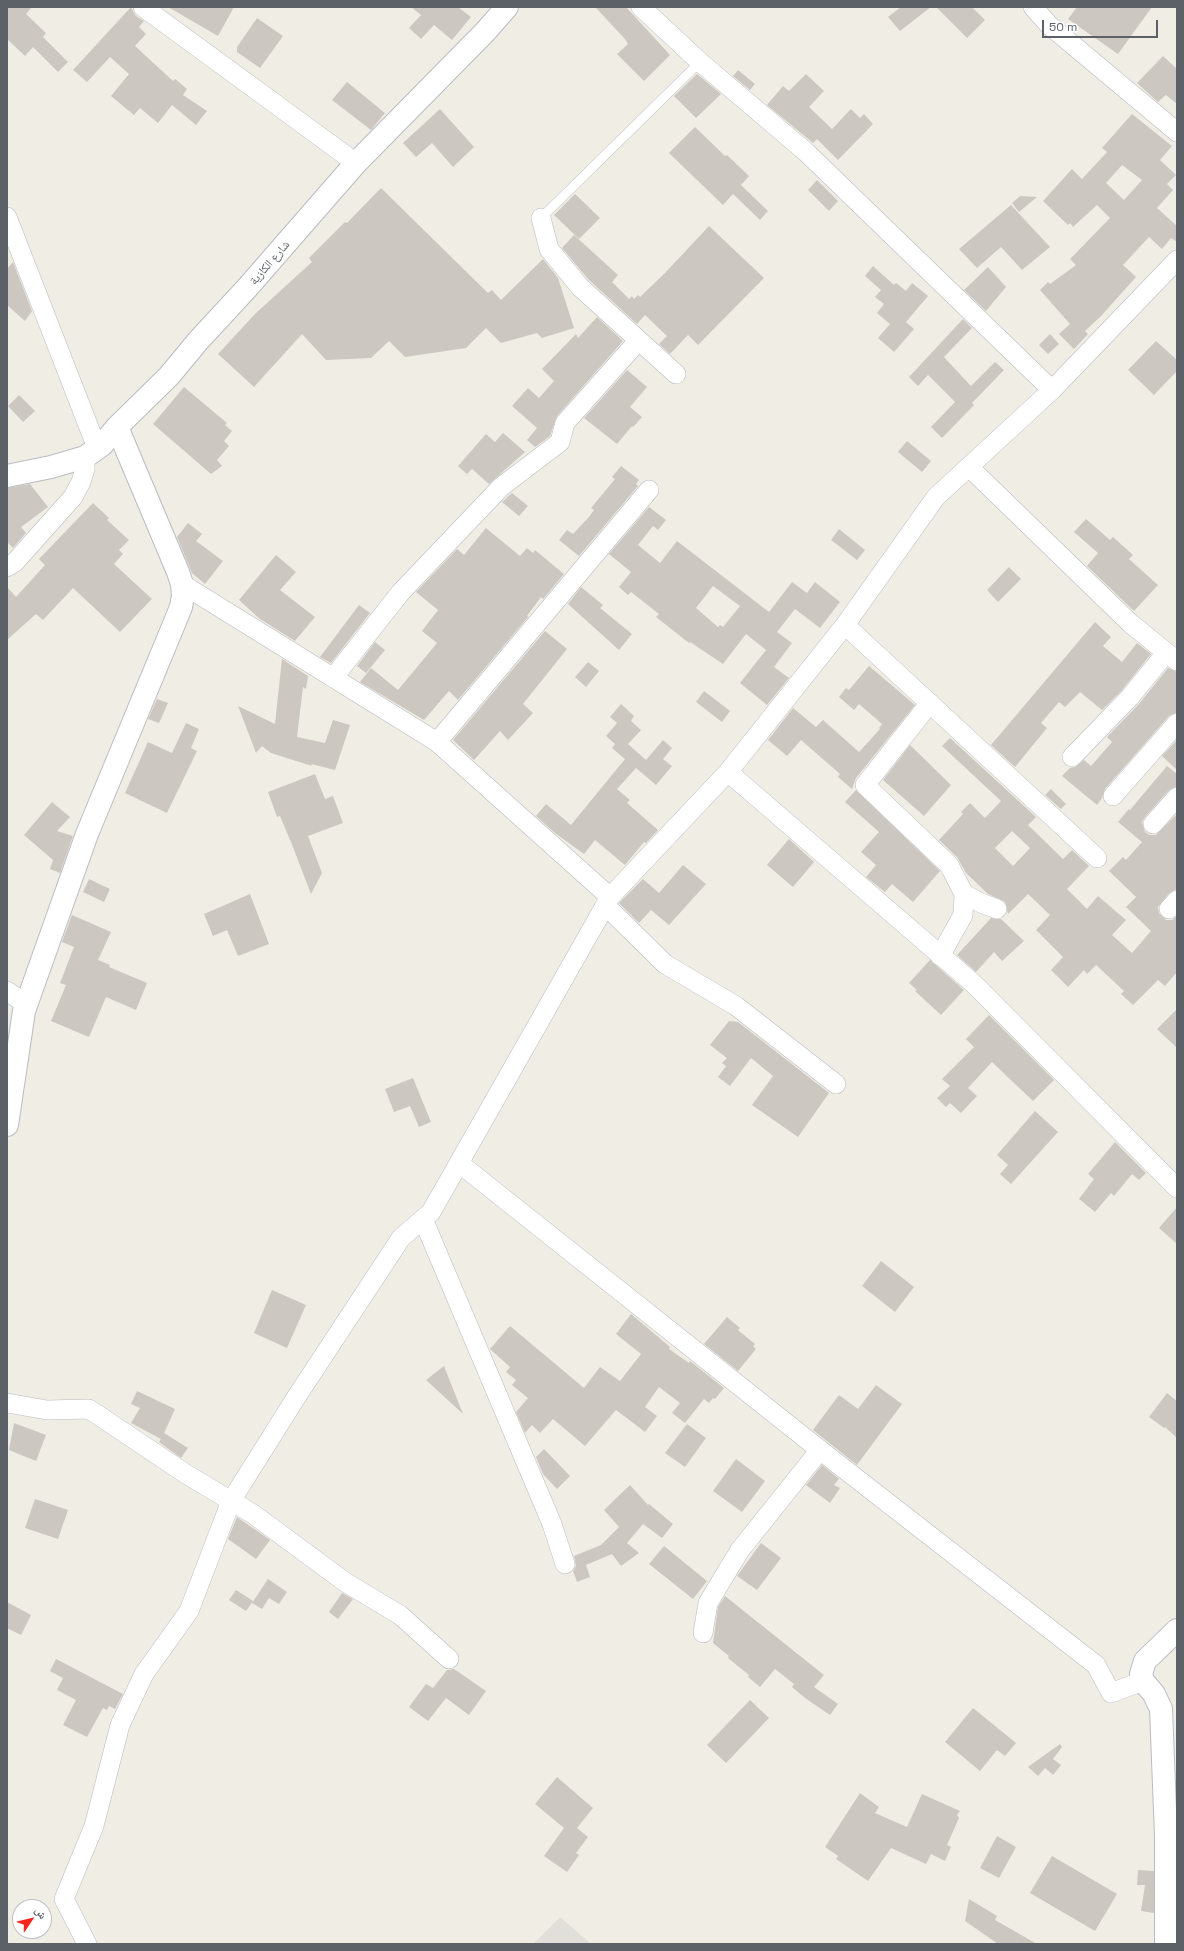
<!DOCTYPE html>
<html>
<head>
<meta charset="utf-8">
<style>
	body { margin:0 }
	#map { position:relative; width:1184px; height:1951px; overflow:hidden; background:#f0ede4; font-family:"Space Grotesk","Noto Naskh Arabic",sans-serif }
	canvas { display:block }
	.frame { position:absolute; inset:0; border:8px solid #5c6167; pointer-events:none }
	.north { position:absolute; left:12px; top:1899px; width:40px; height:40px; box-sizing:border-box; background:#fff; border:1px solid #bec0c2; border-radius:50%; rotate:55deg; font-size:11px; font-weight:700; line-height:16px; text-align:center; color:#5c6167 }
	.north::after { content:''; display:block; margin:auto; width:14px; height:18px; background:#fb251f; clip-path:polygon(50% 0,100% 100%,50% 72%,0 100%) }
	.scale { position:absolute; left:1042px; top:20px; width:116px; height:18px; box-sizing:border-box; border:2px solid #5c6167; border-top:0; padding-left:5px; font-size:12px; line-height:14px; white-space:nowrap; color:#5c6167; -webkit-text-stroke:3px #fff; paint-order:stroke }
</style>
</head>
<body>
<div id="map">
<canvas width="1184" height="1951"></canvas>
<div class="frame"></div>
<div class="north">ش</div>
<div class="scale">50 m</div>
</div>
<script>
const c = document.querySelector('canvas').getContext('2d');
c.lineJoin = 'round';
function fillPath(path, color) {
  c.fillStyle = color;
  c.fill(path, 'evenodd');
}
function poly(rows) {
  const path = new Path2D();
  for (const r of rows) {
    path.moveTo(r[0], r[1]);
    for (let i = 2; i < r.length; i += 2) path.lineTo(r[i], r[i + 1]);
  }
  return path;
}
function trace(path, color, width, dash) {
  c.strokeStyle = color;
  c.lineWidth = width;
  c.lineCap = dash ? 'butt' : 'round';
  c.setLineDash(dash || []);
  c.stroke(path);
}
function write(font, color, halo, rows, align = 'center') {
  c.font = font + ' "Space Grotesk","Noto Naskh Arabic",sans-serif';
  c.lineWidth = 3;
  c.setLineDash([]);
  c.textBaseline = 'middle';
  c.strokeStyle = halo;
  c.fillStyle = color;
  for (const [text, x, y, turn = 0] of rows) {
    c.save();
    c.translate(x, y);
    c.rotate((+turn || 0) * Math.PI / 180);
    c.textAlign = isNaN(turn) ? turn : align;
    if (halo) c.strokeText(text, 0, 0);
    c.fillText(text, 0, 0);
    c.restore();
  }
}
fillPath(poly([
	[560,1917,591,1944,533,1944]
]), '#e1dfd9');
fillPath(poly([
	[7,7,32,7,26,14,46,33,43,37,68,62,58,72,33,47,25,56,7,39],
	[131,7,136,16,144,21,139,27,146,34,135,46,173,81,175,79,187,89,183,95,207,111,196,125,172,105,158,123,140,108,134,115,111,96,129,74,110,57,87,82,73,70],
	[168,7,234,7,218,36],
	[411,7,458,7,471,17,452,40,434,25,421,39,409,28,421,15],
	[595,7,626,7,670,55,644,81,617,54,628,44,625,39],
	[901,7,931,7,900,31,888,17],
	[936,7,972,7,985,20,967,38],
	[1077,7,1152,7,1118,54,1068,19],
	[257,18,283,36,260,68,237,52,237,47],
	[1163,56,1177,69,1177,104,1166,95,1158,102,1137,83],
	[738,70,755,84,750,90,733,76],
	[697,74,721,94,696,118,674,96],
	[806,74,824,91,809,107,832,129,851,109,860,118,864,114,873,124,838,160,817,139,813,143,767,105,783,86,789,91],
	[347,82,385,113,371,130,332,100],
	[440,109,474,147,453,167,432,143,416,157,403,143],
	[1132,114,1172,146,1160,160,1176,175,1167,184,1173,190,1157,208,1177,226,1177,242,1171,238,1162,249,1149,237,1123,265,1136,277,1102,315,1085,331,1088,334,1074,349,1059,334,1070,324,1040,290,1048,282,1050,284,1076,265,1070,259,1110,218,1097,205,1073,227,1070,223,1068,225,1043,201,1072,169,1082,179,1107,152,1102,148],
	[1122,165,1142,180,1124,200,1106,183],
	[695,127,725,156,727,155,749,176,741,185,768,211,760,220,733,194,723,205,669,153],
	[817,180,838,201,829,211,808,190],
	[381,188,488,293,492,290,501,300,543,259,558,278,574,328,542,338,537,333,501,343,486,328,466,348,405,357,389,341,371,358,326,360,302,334,254,387,218,354,256,313,312,262,309,258,345,222,347,223],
	[575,194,600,218,579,239,554,215],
	[1020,196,1037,197,1019,212,1012,203],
	[1011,205,1050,247,1022,270,1001,247,977,268,959,249],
	[709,226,764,278,698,345,688,335,670,354,659,344,667,336,645,315,637,324,588,279,562,248,574,235,618,275,612,282,629,299,632,296,634,299,638,295,640,297,665,273],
	[13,262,32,311,25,321,7,305,7,269],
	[873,266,894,285,896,283,906,291,912,283,928,296,906,322,914,329,894,352,878,338,890,324,877,313,884,304,875,297,881,290,865,276],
	[988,267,1006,287,986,311,964,290],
	[597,317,623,341,557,416,550,436,535,447,527,440,537,428,512,406,528,388,539,398,554,381,542,369,576,334,578,338],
	[963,319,972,328,944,357,971,386,995,362,1004,370,972,403,974,405,942,438,931,427,955,402,928,375,918,386,909,377],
	[1050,334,1059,344,1048,354,1039,345],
	[1156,341,1177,360,1177,371,1154,395,1128,370],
	[627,370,647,387,630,407,642,417,633,427,632,426,617,444,584,418],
	[184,387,227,423,225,425,232,431,224,441,229,446,217,460,222,466,211,474,153,424],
	[19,395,35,411,23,422,8,406],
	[503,433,525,452,489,484,472,469,467,474,458,466,486,434,495,442],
	[907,441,931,461,922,472,898,452],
	[621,466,639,480,636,484,638,486,579,556,559,540,567,530,573,534,589,517,594,510,591,508,615,479,612,477],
	[30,484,48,507,21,527,26,533,13,548,7,542,7,488],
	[512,493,528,506,519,516,502,502],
	[93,503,109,518,107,520,129,540,119,550,123,554,114,564,152,599,120,632,73,588,43,620,36,614,7,640,7,587,16,597,45,565,39,559],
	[649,507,666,520,658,530,653,526,638,545,660,563,677,541,769,612,792,582,807,593,815,582,840,602,820,628,795,609,777,632,792,643,774,667,789,678,767,705,740,683,766,650,746,634,723,664,690,642,689,643,656,617,659,614,631,592,628,595,619,587,631,572,609,554],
	[713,586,740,606,723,627,720,625,718,627,696,608],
	[1086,519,1110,540,1113,537,1133,555,1129,559,1158,585,1134,611,1087,566,1098,553,1074,532],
	[188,523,202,534,196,541,223,561,205,584,192,573,177,537],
	[486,528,520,556,527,548,533,553,535,550,564,574,543,599,541,597,527,616,528,617,458,700,449,691,424,720,360,682,371,668,398,690,437,643,422,631,438,610,416,592,457,549,464,555],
	[839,529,865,550,857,560,831,540],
	[276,555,296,572,280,590,315,617,295,641,260,619,239,600],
	[1009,567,1021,579,998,602,987,590],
	[581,587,603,605,600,608,632,634,619,650,568,604],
	[359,605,370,613,331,663,320,657],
	[1095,622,1111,637,1103,646,1122,662,1137,643,1151,654,1122,690,1102,710,1080,692,1065,707,1059,702,1041,723,1047,728,1015,767,991,745],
	[545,631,567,649,523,704,533,713,508,740,500,731,474,760,453,740],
	[375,642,385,650,366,673,357,666],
	[282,659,308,676,306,689,303,687,297,737,325,743,333,720,350,725,335,770,311,764,312,766,271,753,262,746,256,753,238,706,275,724],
	[588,662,599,671,586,687,575,677],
	[869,666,915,705,856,778,852,789,838,777,840,774,801,740,787,756,768,740,793,708,816,727,823,720,859,752,880,729,879,728,882,724,859,704,854,710,839,697,846,688,849,690],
	[1168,668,1177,672,1177,712,1169,716,1105,789,1102,798,1097,805,1062,776,1070,768,1075,767,1084,760,1091,766,1112,742,1107,737,1138,705],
	[704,691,730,711,722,722,696,702],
	[157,699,168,703,159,723,148,719],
	[621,704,634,716,631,721,641,730,628,744,646,760,663,740,672,748,663,759,672,766,656,785,636,768,617,789,630,800,627,803,658,830,646,843,644,842,625,865,595,840,584,854,555,833,536,816,546,804,571,825,625,759,612,748,615,744,606,736,617,723,610,717],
	[186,723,199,729,191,748,197,751,167,813,125,793,148,742,172,753],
	[950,738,1036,817,1028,825,1063,859,1072,850,1089,866,1067,889,1087,909,1098,896,1126,920,1112,935,1132,953,1151,931,1126,907,1136,897,1109,871,1123,857,1126,860,1142,842,1118,822,1129,809,1130,810,1167,766,1177,774,1177,786,1169,790,1145,817,1142,822,1145,832,1150,835,1156,835,1177,814,1177,889,1169,893,1158,907,1159,913,1166,920,1172,920,1177,916,1177,972,1165,986,1158,980,1133,1005,1121,994,1124,991,1096,965,1087,974,1084,970,1068,987,1051,970,1063,957,1036,930,1050,915,1028,894,1008,914,1005,902,988,894,966,873,957,857,939,840,963,814,961,812,970,803,985,818,1001,801,942,746],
	[1012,831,1030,848,1013,866,995,848],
	[1177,740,1177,770,1162,756],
	[910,745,951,785,924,816,883,780],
	[315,774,325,799,333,796,343,823,308,836,322,873,311,894,291,842,280,816,277,817,268,792],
	[1051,789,1066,804,1061,809,1045,795],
	[856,790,940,871,913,902,892,884,885,892,866,877,876,865,861,852,879,832,845,802],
	[52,802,70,817,57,831,73,836,60,873,50,869,53,860,24,835],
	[789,839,814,862,793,887,767,865],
	[683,865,706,884,669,925,651,910,639,923,619,903,643,879,659,893],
	[89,879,110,889,104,902,83,892],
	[250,894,269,944,238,956,227,930,213,936,204,914],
	[72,915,111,932,98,960,110,965,109,967,147,983,136,1010,106,997,89,1037,51,1021,66,985,60,983,74,947,62,942],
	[991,918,1001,919,1024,941,1002,961,994,952,976,972,957,955],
	[930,960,964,990,941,1015,915,991,917,990,909,983],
	[1177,1009,1177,1048,1157,1029],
	[989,1015,1054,1080,1033,1101,992,1062,968,1088,977,1096,961,1113,950,1103,946,1107,937,1098,950,1086,942,1079,974,1047,966,1039],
	[729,1021,738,1022,829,1093,798,1137,752,1105,773,1076,751,1058,730,1086,718,1077,726,1066,722,1063,727,1058,710,1045],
	[413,1078,431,1122,419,1127,410,1106,394,1112,385,1089],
	[1035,1111,1058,1132,1011,1184,1000,1174,1008,1165,997,1155],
	[1115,1142,1146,1173,1139,1180,1132,1174,1114,1196,1111,1193,1095,1212,1079,1199,1094,1179,1088,1174],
	[1177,1207,1177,1244,1159,1228],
	[881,1261,914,1287,895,1312,862,1286],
	[272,1290,306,1305,287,1348,254,1333],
	[631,1314,670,1347,669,1349,689,1363,690,1361,724,1388,715,1399,713,1398,709,1403,704,1399,685,1423,672,1413,680,1403,659,1387,645,1407,657,1416,645,1432,616,1410,585,1446,553,1419,540,1433,532,1425,525,1433,516,1412,528,1398,512,1385,516,1380,506,1372,510,1367,490,1349,510,1326,584,1388,600,1367,620,1381,641,1354,616,1334],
	[727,1317,740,1328,738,1330,755,1344,753,1346,756,1349,738,1371,704,1344],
	[444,1366,463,1414,426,1380],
	[876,1385,902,1404,857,1465,813,1430,839,1395,858,1409],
	[137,1391,175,1409,164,1433,188,1448,181,1458,159,1442,161,1439,131,1423,140,1408,131,1404],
	[1167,1393,1177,1401,1177,1438,1165,1427,1164,1428,1149,1417],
	[14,1423,46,1435,36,1461,9,1450],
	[687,1424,706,1438,685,1467,665,1453],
	[544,1449,570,1476,557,1489,543,1474,536,1457],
	[736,1459,765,1481,742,1512,713,1491],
	[822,1465,839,1479,834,1485,840,1488,830,1503,806,1485],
	[630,1485,648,1505,649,1504,673,1524,662,1538,643,1524,627,1543,639,1553,621,1566,612,1554,586,1565,590,1577,577,1582,573,1571,576,1566,574,1556,601,1545,619,1527,604,1510],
	[35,1499,68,1510,58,1539,25,1528],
	[237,1517,270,1540,256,1559,228,1539],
	[761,1543,781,1558,757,1590,737,1576],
	[664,1546,707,1581,693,1599,649,1564],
	[268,1579,287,1592,279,1604,269,1598,262,1609,252,1603],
	[236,1590,253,1601,246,1611,229,1600],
	[342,1593,353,1599,338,1619,329,1612],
	[725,1596,824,1675,814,1687,838,1704,830,1715,805,1698,792,1687,794,1684,775,1669,760,1687,748,1677,749,1675,728,1658,729,1656,713,1643,718,1607],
	[7,1602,31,1615,21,1635,7,1628],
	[56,1659,123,1694,115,1709,109,1706,107,1710,103,1708,87,1737,63,1725,76,1700,57,1690,63,1678,50,1671],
	[454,1669,486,1691,469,1715,446,1698,428,1721,409,1707,426,1684,433,1688,447,1670],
	[750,1700,769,1718,726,1763,707,1745],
	[973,1708,1016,1743,1005,1756,997,1750,980,1771,945,1742],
	[1060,1744,1062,1747,1053,1759,1061,1765,1053,1775,1045,1768,1038,1776,1028,1767],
	[557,1777,593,1808,577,1828,588,1837,576,1853,579,1855,567,1872,544,1856,564,1828,535,1804],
	[860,1793,879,1807,875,1813,907,1827,922,1794,960,1811,957,1815,959,1818,947,1845,951,1847,945,1861,931,1854,926,1864,891,1848,868,1881,836,1859,838,1856,825,1847],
	[997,1836,1016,1847,999,1878,980,1868],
	[1052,1856,1117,1894,1095,1931,1030,1893],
	[1138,1870,1154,1871,1154,1913,1141,1911,1145,1885,1137,1885],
	[969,1899,997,1916,995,1920,1037,1944,998,1944,965,1921]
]), '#ccc8c1');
const lane = poly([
	[541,218,700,62]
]);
const street = poly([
	[143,7,356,163],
	[641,7,700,62,806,152,1052,390],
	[1033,7,1049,25,1177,132],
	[7,217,97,448],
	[541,218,549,249,580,287,676,374],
	[969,467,1130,623,1177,661],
	[7,567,15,562,73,497,81,482,85,469,85,457],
	[182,584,437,742,610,897],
	[845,625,1097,858],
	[333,678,401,592,501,487,560,442,565,423,638,341],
	[930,703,865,785,949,865,964,894,963,915,940,956],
	[437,742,649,490],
	[1072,757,1130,697,1166,653],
	[728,772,974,984,1177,1188],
	[1113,796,1177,723],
	[1153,824,1177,797],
	[964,894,981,903,997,909],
	[605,905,665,964,736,1006,836,1084],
	[1169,909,1177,900],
	[7,991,27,1005],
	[423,1219,552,1524,565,1564],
	[7,1403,47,1410,89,1409,186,1474,253,1514,345,1582,400,1615,449,1659],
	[703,1633,708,1603,740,1550,820,1450],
	[1143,1681,1111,1693,1096,1665,834,1461,459,1163,610,897,728,772,845,625,936,497,1052,390,1177,260],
	[87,1944,64,1899,94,1826,120,1725,144,1674,189,1611,231,1501,297,1396,401,1238,431,1212,459,1163]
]);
const secondary = poly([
	[7,476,51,467,85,457,102,445,117,427,169,376,198,341,247,288,356,163,485,32,507,7],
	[7,1125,24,1011,87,834,172,629,181,607,183,596,182,584,178,572,117,427],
	[1166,1944,1166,1836,1161,1709,1154,1694,1143,1681,1141,1674,1145,1661,1177,1630]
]);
trace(lane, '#b7bbc0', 10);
trace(street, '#b7bbc0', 20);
trace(secondary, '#b8bcc2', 24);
trace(lane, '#fff', 9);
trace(street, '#fff', 19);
trace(secondary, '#fff', 22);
write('12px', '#5c6167', '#fff', [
	["شارع الكازية",270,263,-49]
]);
</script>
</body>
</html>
